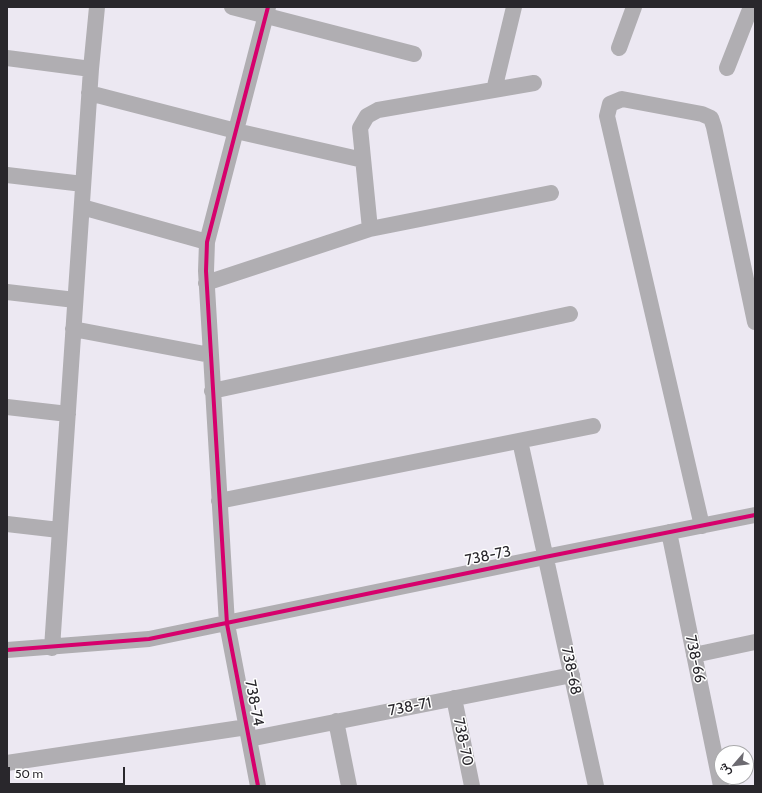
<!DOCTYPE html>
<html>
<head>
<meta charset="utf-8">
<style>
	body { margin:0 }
	#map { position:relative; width:762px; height:793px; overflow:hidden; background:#ece8f2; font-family:Cabin,Vazirmatn,sans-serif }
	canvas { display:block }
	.frame { position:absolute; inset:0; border:8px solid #29272c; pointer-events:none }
	.north { position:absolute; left:714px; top:745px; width:40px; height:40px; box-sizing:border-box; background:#fff; border:1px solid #a9a9ab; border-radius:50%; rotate:242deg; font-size:11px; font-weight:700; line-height:16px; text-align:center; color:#29272c }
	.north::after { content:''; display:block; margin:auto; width:14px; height:18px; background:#6d6b71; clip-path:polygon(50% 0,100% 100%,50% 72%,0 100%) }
	.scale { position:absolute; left:8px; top:767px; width:117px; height:18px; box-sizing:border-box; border:2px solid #29272c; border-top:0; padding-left:5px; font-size:12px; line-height:14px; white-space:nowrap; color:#29272c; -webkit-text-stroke:3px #fff; paint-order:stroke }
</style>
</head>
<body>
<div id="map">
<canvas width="762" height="793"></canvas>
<div class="frame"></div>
<div class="north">ش</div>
<div class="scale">50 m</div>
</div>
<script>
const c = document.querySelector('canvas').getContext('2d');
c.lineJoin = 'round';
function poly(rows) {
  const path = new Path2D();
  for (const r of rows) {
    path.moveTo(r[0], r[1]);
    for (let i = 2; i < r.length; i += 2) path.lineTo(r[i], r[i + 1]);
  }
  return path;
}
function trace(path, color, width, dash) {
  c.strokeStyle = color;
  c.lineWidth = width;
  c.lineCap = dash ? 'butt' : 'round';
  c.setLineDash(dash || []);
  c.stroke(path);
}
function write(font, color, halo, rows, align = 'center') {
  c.font = font + ' Cabin,sans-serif';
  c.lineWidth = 3;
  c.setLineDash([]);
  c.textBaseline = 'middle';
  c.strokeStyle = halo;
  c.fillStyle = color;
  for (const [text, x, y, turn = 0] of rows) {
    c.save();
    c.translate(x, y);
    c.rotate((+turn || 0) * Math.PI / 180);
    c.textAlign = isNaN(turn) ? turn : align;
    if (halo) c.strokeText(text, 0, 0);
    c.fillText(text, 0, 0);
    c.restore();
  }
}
trace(poly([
	[232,7,414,54],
	[619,48,634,7],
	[7,58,91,69],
	[727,68,751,7],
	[494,90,514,7],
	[89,93,236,131,363,160],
	[7,175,83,184],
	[82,207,207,242],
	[370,229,360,128,367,116,378,110,534,83],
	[206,283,370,229,551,193],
	[7,292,75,300],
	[73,329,210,355],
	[212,391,570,314],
	[7,407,68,414],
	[520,441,596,786],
	[219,501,593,426],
	[7,524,59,530],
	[702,526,607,116,610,104,622,99,702,114,711,118,714,127,755,322],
	[669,532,721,786],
	[52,648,91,69,97,7],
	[7,650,149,639,545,557,755,515],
	[694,655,755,642],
	[454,698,472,786],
	[336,721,349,786],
	[249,739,572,675],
	[7,763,247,727],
	[258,786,227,624,206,271,207,242,268,7]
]), '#b0aeb2', 16);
trace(poly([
	[7,650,149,639,545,557,755,515],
	[258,786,227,624,206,271,207,242,268,7]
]), '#d6006c', 4);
write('15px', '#29272c', '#fff', [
	["738-73",488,556,-12],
	["738-66",695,659,78],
	["738-68",571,671,78],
	["738-74",254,703,79],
	["738-71",410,707,-11],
	["738-70",463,742,78]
]);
</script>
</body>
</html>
